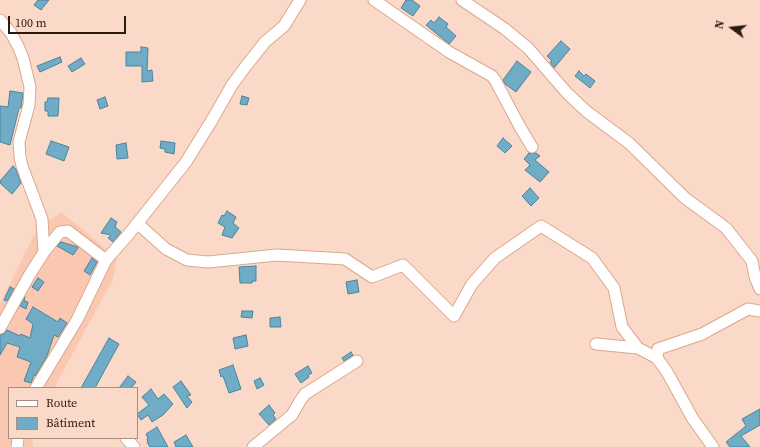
<!DOCTYPE html>
<html>
<head>
<meta charset="utf-8">
<style>
	body { margin:0 }
	#map { position:relative; width:760px; height:447px; overflow:hidden; background:#fad9c9; font-family:"Source Serif 4",serif }
	canvas { display:block }
	.legend { position:absolute; left:8px; top:387px; width:130px; height:52px; box-sizing:border-box; background:#fad9c9; border:1px solid #a88c7f; margin:0; padding:5px 7px; list-style:none; font-size:12px; color:#2c190f }
	.legend li { display:flex; align-items:center; gap:8px; height:20px }
	.legend b { width:20px; border:1px solid #a88c7f }
	.north { position:absolute; left:712px; top:8px; width:40px; height:40px; -webkit-text-stroke:3px #fad9c9; paint-order:stroke; rotate:285deg; font-size:11px; font-weight:700; line-height:16px; text-align:center; color:#2c190f }
	.north::after { content:''; display:block; margin:auto; width:14px; height:18px; background:#2c190f; clip-path:polygon(50% 0,100% 100%,50% 72%,0 100%) }
	.scale { position:absolute; left:8px; top:16px; width:118px; height:18px; box-sizing:border-box; border:2px solid #2c190f; border-top:0; padding-left:5px; font-size:12px; line-height:14px; white-space:nowrap; color:#2c190f; -webkit-text-stroke:3px #fad9c9; paint-order:stroke }
</style>
</head>
<body>
<div id="map">
<canvas width="760" height="447"></canvas>
<ul class="legend">
<li><b style="height:5px;background:#fff"></b>Route</li>
<li><b style="height:11px;background:#71acc6"></b>Bâtiment</li>
</ul>
<div class="north">N</div>
<div class="scale">100 m</div>
</div>
<script>
const c = document.querySelector('canvas').getContext('2d');
c.lineJoin = 'round';
function fillPath(path, color) {
  c.fillStyle = color;
  c.fill(path, 'evenodd');
}
function poly(rows) {
  const path = new Path2D();
  for (const r of rows) {
    path.moveTo(r[0], r[1]);
    for (let i = 2; i < r.length; i += 2) path.lineTo(r[i], r[i + 1]);
  }
  return path;
}
function trace(path, color, width, dash) {
  c.strokeStyle = color;
  c.lineWidth = width;
  c.lineCap = dash ? 'butt' : 'round';
  c.setLineDash(dash || []);
  c.stroke(path);
}
fillPath(poly([
	[61,212,117,258,113,279,54,388,9,388,9,438,32,438,33,447,0,447,0,304,36,231]
]), '#fac8b0');
const building = poly([
	[38,0,49,0,41,10,34,5,38,0],
	[406,0,412,0,420,6,413,16,401,8,406,0],
	[439,17,448,24,446,27,456,36,449,44,426,25,431,20,434,23,439,17],
	[561,41,570,49,554,68,550,62,552,61,547,56,561,41],
	[141,47,148,48,147,71,152,70,153,81,142,82,142,66,126,66,126,52,141,52,141,47],
	[60,57,62,62,40,72,37,66,60,57],
	[81,58,85,64,72,72,68,66,81,58],
	[517,61,531,72,516,92,505,84,503,80,517,61],
	[579,71,584,76,586,74,595,81,590,88,575,76,579,71],
	[10,91,23,93,21,108,19,108,10,145,0,142,0,106,8,107,10,91],
	[242,96,249,98,247,105,240,104,242,96],
	[105,97,108,106,100,109,97,100,105,97],
	[48,98,59,98,58,116,48,116,48,111,45,111,45,102,47,102,48,98],
	[503,138,512,146,505,153,497,146,503,138],
	[51,141,69,147,64,161,46,154,51,141],
	[161,141,175,143,174,154,165,152,165,149,160,148,161,141],
	[126,143,128,158,117,159,116,145,126,143],
	[529,153,536,153,540,156,535,160,549,172,540,182,525,170,530,165,524,159,529,153],
	[13,166,16,169,21,183,12,194,0,183,0,181,13,166],
	[530,188,539,198,531,206,522,196,530,188],
	[227,211,236,217,233,223,239,228,232,238,222,235,225,227,218,223,222,215,224,216,227,211],
	[111,218,117,222,115,227,121,232,113,242,108,238,111,235,101,233,111,218],
	[61,242,78,247,78,248,73,255,57,246,61,242],
	[92,258,97,262,90,275,84,271,92,258],
	[256,266,256,281,252,281,252,283,240,283,239,267,256,266],
	[38,278,44,282,38,291,32,287,38,278],
	[357,280,359,292,348,294,346,282,357,280],
	[10,287,14,289,7,301,4,300,10,287],
	[25,297,24,301,28,302,26,309,20,306,25,297],
	[33,307,58,322,60,318,67,323,58,337,54,335,47,356,35,376,34,375,31,383,24,381,31,362,17,357,20,347,7,343,0,355,0,335,4,334,7,330,20,336,21,334,30,338,33,324,26,319,33,307],
	[242,311,253,311,252,318,241,317,242,311],
	[280,317,281,327,270,327,270,318,280,317],
	[246,335,248,346,235,349,233,338,246,335],
	[109,338,119,344,95,388,81,388,109,338],
	[351,352,353,355,344,361,342,358,351,352],
	[233,365,241,389,229,393,223,376,221,377,219,370,233,365],
	[308,366,312,373,308,375,309,377,301,383,295,374,308,366],
	[128,376,136,382,131,388,119,388,128,376],
	[260,378,264,385,257,389,254,381,260,378],
	[181,381,191,395,187,396,192,402,187,408,173,387,181,381],
	[151,389,158,399,164,394,173,404,163,415,152,422,148,415,141,420,137,414,149,405,142,397,151,389],
	[269,405,275,413,273,415,276,419,269,425,259,414,269,405],
	[760,409,760,425,741,436,750,447,730,447,726,442,746,426,742,419,760,409],
	[157,427,168,447,150,447,147,442,148,442,147,439,148,438,146,434,157,427],
	[186,435,193,447,176,447,174,442,186,435]
]);
fillPath(building, '#71acc6');
trace(building, '#4a849d', 1);
const minor = poly([
	[374,0,449,52,492,76,495,80,520,127,532,147],
	[462,0,505,29,528,48,567,93,586,111,629,143,685,198,726,228,752,261,755,277,760,289],
	[0,20,11,33,18,46,23,58,30,87,29,105,19,142,20,157,22,166,42,219,44,252],
	[137,223,166,249,187,260,208,262,277,255,345,259,372,277,403,265,454,316,472,284,495,258,541,226,592,258,614,288,622,327,638,348],
	[0,328,30,274,44,252,60,232,68,231,106,260],
	[596,344,638,348,657,358,667,372,693,419,713,447],
	[657,358,658,349,702,334,748,309,760,311],
	[36,388,77,320,106,260,128,235,186,162,212,120,232,85,246,66,265,42,284,26,300,0],
	[126,438,134,447],
	[17,447,18,438],
	[253,447,292,415,300,401,305,394,357,361]
]);
trace(minor, '#dba78c', 13);
trace(minor, '#fff', 11);
</script>
</body>
</html>
